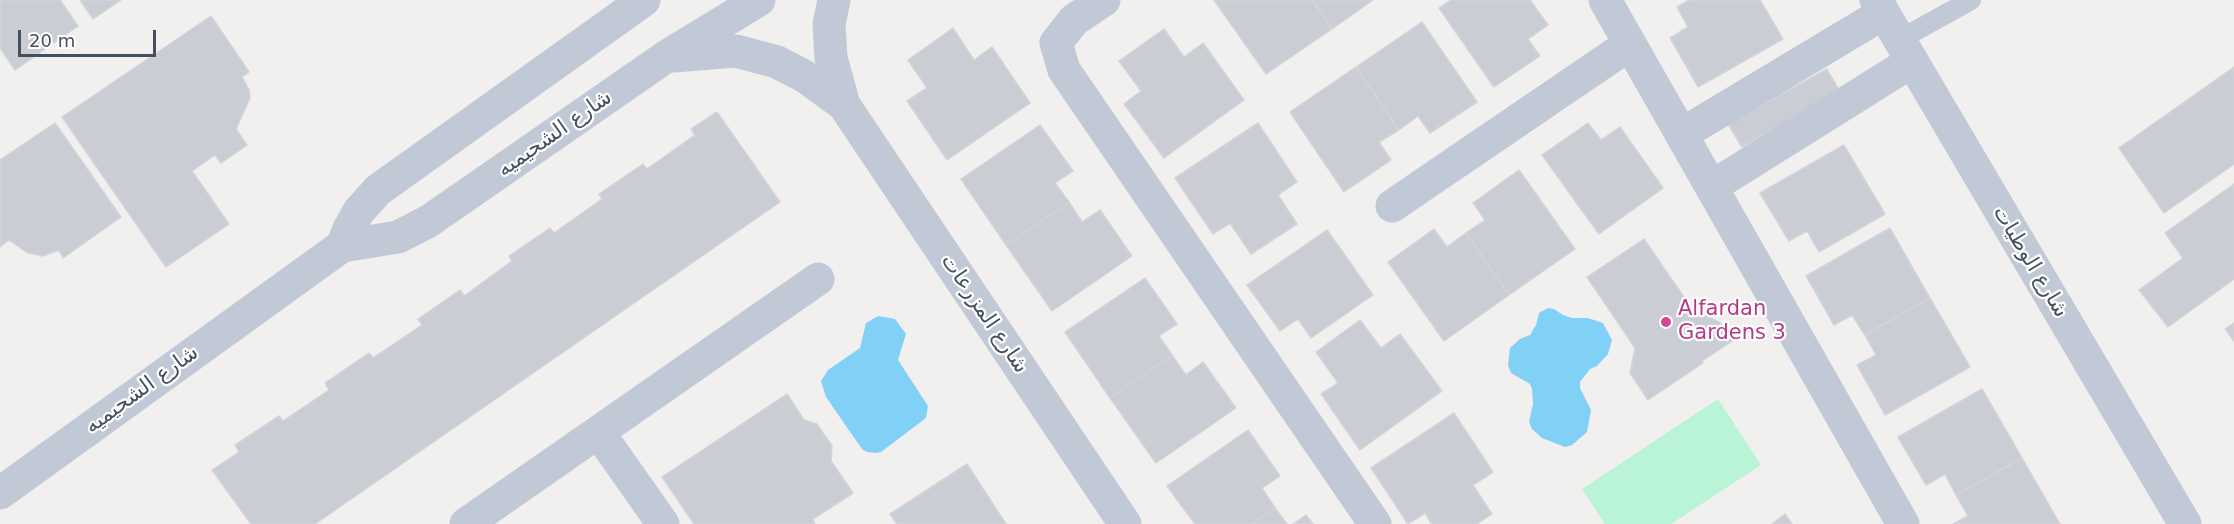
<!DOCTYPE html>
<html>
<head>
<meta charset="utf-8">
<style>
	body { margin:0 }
	#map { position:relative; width:2234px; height:524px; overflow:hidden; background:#f2efef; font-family:"DejaVu Sans",sans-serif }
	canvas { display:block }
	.scale { position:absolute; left:18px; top:30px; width:138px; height:27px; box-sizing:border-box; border:3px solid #45505f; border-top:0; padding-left:8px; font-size:18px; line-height:21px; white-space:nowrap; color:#45505f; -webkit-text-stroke:4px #fff; paint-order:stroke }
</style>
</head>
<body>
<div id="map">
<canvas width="2234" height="524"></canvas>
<div class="scale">20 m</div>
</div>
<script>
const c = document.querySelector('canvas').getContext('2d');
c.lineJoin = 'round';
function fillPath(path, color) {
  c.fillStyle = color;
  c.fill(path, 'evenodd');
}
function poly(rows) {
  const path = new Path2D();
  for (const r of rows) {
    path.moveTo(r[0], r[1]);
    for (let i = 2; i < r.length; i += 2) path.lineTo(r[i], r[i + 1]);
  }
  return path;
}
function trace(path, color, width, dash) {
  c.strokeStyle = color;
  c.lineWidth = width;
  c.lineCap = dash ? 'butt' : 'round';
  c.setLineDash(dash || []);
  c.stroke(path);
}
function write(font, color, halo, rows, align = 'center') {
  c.font = font + ' "DejaVu Sans","Noto Naskh Arabic",sans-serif';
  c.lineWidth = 4.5;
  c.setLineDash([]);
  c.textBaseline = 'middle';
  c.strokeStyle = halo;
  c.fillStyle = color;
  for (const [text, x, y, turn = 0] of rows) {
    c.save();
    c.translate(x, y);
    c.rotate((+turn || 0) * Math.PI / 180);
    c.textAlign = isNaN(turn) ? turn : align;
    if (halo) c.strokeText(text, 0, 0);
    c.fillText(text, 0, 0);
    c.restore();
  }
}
fillPath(poly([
	[1718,399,1761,465,1671,524,1605,524,1582,489]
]), '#b9f4d7');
fillPath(poly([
	[1548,308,1554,309,1563,315,1572,318,1588,318,1603,323,1612,340,1608,354,1597,366,1590,369,1580,382,1580,388,1591,410,1587,432,1572,445,1565,447,1542,438,1532,429,1529,422,1533,404,1532,389,1530,384,1511,373,1508,365,1510,348,1520,339,1530,335,1536,325,1539,313],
	[878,316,895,319,906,334,898,360,928,406,926,418,881,452,876,453,867,452,862,449,826,397,821,381,828,370,860,348,866,323]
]), '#81d0f6');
const building = poly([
	[0,0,60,0,78,26,15,70,0,48,0,0],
	[80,0,121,0,93,19,80,0],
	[1214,0,1312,0,1332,29,1266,74,1214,0],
	[1312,0,1373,0,1332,29,1312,0],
	[1451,0,1530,0,1548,25,1528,39,1540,56,1494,87,1439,8,1451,0],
	[1689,0,1760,0,1783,39,1698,87,1670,38,1688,27,1677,7,1689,0],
	[211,16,249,72,242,77,249,90,250,98,236,129,247,145,221,163,215,155,192,171,229,224,166,267,62,117,211,16],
	[1422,22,1477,102,1430,133,1418,116,1399,130,1356,67,1422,22],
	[953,28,974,60,992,47,1030,103,947,160,907,101,927,88,908,60,953,28],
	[1164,29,1184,57,1203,43,1244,100,1164,158,1124,104,1141,91,1119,61,1164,29],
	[1356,67,1399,130,1379,142,1391,160,1344,192,1290,112,1356,67],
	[2234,67,2234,164,2164,213,2119,148,2234,67],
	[1827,69,1840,92,1742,147,1728,124,1827,69],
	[717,112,780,202,315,524,251,524,212,470,239,452,235,445,279,416,283,421,329,390,325,383,369,353,373,358,422,325,418,319,460,290,464,296,512,261,509,256,550,228,554,233,602,199,599,194,643,164,647,169,695,135,691,129,717,112],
	[55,123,121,217,63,258,59,250,43,256,28,253,9,240,0,247,0,160,55,123],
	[1258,123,1297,182,1278,195,1297,224,1251,254,1230,223,1213,234,1175,178,1258,123],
	[1588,123,1601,140,1620,127,1663,188,1599,234,1542,155,1588,123],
	[1040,125,1073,171,1055,183,1069,202,1006,245,961,179,1040,125],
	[1844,145,1885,214,1819,252,1807,231,1789,241,1760,193,1844,145],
	[1519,170,1575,249,1509,295,1466,233,1485,220,1473,203,1519,170],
	[2234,184,2234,279,2168,327,2139,290,2183,258,2165,233,2234,184],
	[1069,202,1082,222,1100,210,1132,256,1052,311,1006,245,1069,202],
	[1890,228,1930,298,1865,335,1852,315,1834,325,1806,276,1890,228],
	[1434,229,1447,247,1466,233,1509,295,1444,341,1388,262,1434,229],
	[1327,230,1373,295,1311,338,1298,319,1280,331,1247,285,1327,230],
	[1644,239,1690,306,1720,323,1732,341,1702,361,1703,363,1648,400,1630,373,1635,348,1587,277,1644,239],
	[1145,278,1177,324,1159,336,1172,355,1110,398,1065,332,1145,278],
	[1930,298,1970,367,1885,415,1857,365,1876,355,1865,335,1930,298],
	[1360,320,1381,348,1400,334,1442,391,1360,450,1321,394,1338,383,1316,352,1360,320],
	[2234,323,2234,341,2225,329,2234,323],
	[1172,355,1186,375,1203,362,1236,408,1156,463,1110,398,1172,355],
	[1982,389,2022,458,1956,495,1945,474,1926,485,1898,437,1982,389],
	[787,394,804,420,817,424,832,446,831,461,853,493,813,519,815,524,694,524,662,477,787,394],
	[1454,413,1493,472,1473,485,1492,514,1477,524,1432,524,1425,513,1408,524,1371,468,1454,413],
	[1248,430,1280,476,1262,488,1275,508,1252,524,1195,524,1167,486,1248,430],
	[2022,458,2060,524,1953,524,1968,516,1956,495,2022,458],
	[967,464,1006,524,897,524,890,514,967,464],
	[1275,508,1287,524,1252,524,1275,508],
	[1785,514,1792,524,1772,524,1785,514],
	[1306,515,1313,524,1293,524,1306,515]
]);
fillPath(building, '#cbcdd5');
trace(building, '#d2d4dc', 1.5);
trace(poly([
	[1899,40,1971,0]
]), '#c1c9d6', 20);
trace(poly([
	[834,0,829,24,831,58,844,105,1125,524],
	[1104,0,1074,20,1056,43,1064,70,1375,524],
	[1605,0,1903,524],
	[1876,0,2185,524],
	[674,56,736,51,777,62,804,76,844,105],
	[1682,134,1882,14],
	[1713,186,1911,62],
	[1392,206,1630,44],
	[342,246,349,229,359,211,378,190,644,0],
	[599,433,663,524],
	[0,493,342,246,398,237,429,221,667,56,759,0],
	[466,524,818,279]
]), '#c1c9d6', 33);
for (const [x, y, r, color] of [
	[1666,322,6,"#d1479c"]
]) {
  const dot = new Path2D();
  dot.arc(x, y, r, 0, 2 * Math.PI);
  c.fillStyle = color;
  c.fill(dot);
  trace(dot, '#fff', 2);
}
write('21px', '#45505f', '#fff', [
	["شارع الشحيميه",555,134,-35],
	["شارع الوطيات",2030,262,59],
	["شارع المزرعات",984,314,56],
	["شارع الشحيميه",142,390,-36]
]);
write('21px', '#b23c85', '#fff', [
	["Alfardan",1678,310],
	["Gardens 3",1678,334]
], 'left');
</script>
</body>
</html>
